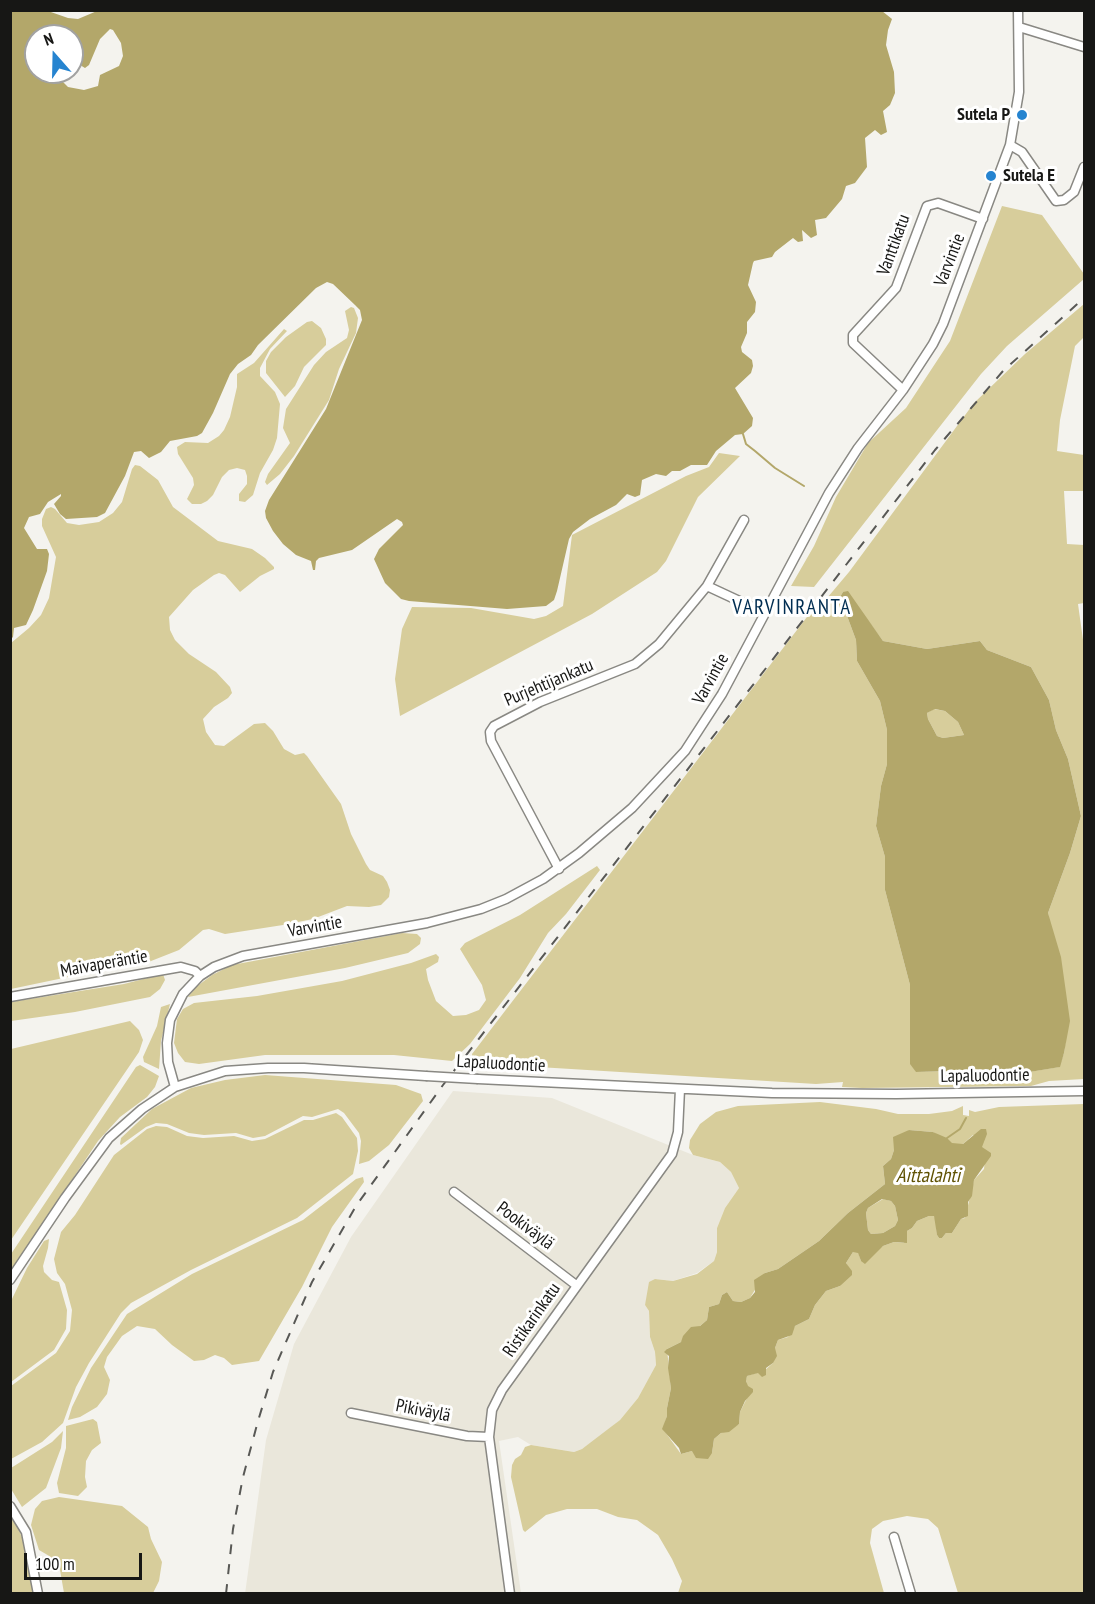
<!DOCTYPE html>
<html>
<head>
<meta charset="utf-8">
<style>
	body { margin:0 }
	#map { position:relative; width:1095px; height:1604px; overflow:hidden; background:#f4f3ee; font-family:"PT Sans Narrow",sans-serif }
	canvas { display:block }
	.frame { position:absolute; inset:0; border:12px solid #171715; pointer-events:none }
	.north { position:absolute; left:24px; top:24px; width:60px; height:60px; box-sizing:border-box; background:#fff; border:2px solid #a2a2a1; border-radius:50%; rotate:340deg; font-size:16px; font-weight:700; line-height:24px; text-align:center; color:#171715 }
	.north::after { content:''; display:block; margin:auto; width:21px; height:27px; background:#2684d0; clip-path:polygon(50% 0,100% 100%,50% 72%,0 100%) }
	.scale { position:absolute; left:24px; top:1553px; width:118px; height:27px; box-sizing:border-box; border:3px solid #171715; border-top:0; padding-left:8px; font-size:18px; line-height:21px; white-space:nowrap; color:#171715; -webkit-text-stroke:4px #fff; paint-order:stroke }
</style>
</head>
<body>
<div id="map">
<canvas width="1095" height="1604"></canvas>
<div class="frame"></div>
<div class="north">N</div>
<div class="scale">100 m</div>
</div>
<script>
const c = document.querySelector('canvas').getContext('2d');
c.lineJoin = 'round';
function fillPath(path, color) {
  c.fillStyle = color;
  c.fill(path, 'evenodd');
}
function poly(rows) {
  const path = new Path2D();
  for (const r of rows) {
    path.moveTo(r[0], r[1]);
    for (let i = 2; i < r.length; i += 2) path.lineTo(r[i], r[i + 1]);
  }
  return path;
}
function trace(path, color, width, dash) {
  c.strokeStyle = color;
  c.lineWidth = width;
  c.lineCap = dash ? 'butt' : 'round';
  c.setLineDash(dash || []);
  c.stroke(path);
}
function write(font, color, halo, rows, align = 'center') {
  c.font = font + ' "PT Sans Narrow",sans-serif';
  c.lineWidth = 6;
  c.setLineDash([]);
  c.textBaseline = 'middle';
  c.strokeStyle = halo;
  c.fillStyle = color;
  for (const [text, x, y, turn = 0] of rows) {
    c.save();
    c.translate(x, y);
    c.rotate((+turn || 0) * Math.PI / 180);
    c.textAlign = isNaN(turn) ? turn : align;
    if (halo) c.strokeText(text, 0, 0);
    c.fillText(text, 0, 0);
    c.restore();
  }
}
fillPath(poly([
	[453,1091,552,1098,693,1155,720,1162,731,1172,739,1188,725,1208,717,1228,717,1252,714,1261,697,1273,673,1281,655,1279,645,1305,649,1311,650,1337,655,1352,656,1365,638,1398,620,1420,603,1435,582,1449,574,1452,531,1445,518,1437,499,1441,521,1593,245,1594,266,1440,294,1344,351,1237]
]), '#eae7db');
fillPath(poly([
	[1002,206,1042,215,1084,274,1084,279,1007,346,981,374,814,587,791,586,814,546,836,497,868,443,906,408,950,341],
	[1084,304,1084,337,1075,346,1060,420,1057,451,1084,455,1084,491,1064,491,1067,544,1084,545,1084,603,1078,604,1084,647,1084,1079,1049,1081,1031,1086,862,1088,842,1087,843,1082,816,1084,473,1063,472,1054,810,613,822,604,849,572,974,403,1025,354],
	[843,592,869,622,883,641,927,649,980,641,987,650,1031,667,1049,700,1056,730,1068,759,1081,816,1070,853,1048,913,1066,1038,1064,1053,1059,1067,993,1078,972,1077,966,1080,958,1073,950,1071,916,1072,911,1022,910,985,885,890,885,857,876,826,881,786,887,764,887,730,880,701,857,661,856,640,840,597],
	[351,307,354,308,358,318,356,333,339,369,329,400,294,456,280,474,267,485,265,482,268,474,290,443,283,428,286,409,314,365,326,352,347,338,349,330,345,311],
	[312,321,321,328,326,339,326,345,304,367,295,386,285,397,266,373,266,361,271,352,286,337,307,322],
	[284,329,287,331,270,349,260,368,260,376,275,392,280,404,277,438,273,450,260,473,253,495,245,502,239,501,239,494,247,484,247,476,245,470,237,468,229,470,222,477,213,495,207,501,201,504,192,504,187,499,194,485,193,478,178,454,177,447,185,442,208,443,219,436,224,430,230,417,237,387,237,374,254,363],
	[719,453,740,456,698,497,666,561,657,572,592,614,400,716,395,679,402,629,412,607,471,608,534,619,546,616,563,606,572,535,686,476,709,467],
	[135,465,140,466,158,480,173,507,218,541,252,549,265,558,274,567,274,569,260,576,240,592,225,575,219,573,214,575,193,590,169,617,170,630,175,640,189,654,216,672,230,687,232,693,228,698,214,707,203,719,206,732,215,745,224,746,254,724,265,723,273,731,284,749,295,755,304,753,307,756,341,804,351,834,366,864,370,870,383,876,387,882,390,890,389,897,381,905,369,907,347,906,313,919,283,925,225,934,209,929,203,930,179,950,146,963,111,968,11,989,11,643,29,628,41,615,49,598,56,557,42,526,42,519,46,509,51,507,55,509,67,523,79,525,99,522,113,513,122,502,132,469],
	[934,709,945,711,958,722,964,735,943,738,937,736,928,719,927,713],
	[597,866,600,870,566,914,548,933,520,978,470,1044,452,1061,394,1055,265,1055,199,1064,185,1062,178,1053,174,1043,177,1019,183,1009,194,1003,257,996,342,981,411,963,436,954,439,957,438,962,426,969,428,980,436,1001,453,1016,466,1015,479,1010,486,1000,482,985,460,949,465,943,520,915],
	[402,933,417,934,421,938,420,944,408,953,345,968,188,997,196,987,212,975,232,965],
	[163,974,165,980,160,989,150,997,75,1012,11,1021,11,1002,124,984],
	[170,1004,161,1041,159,1069,144,1062,143,1057,157,1026,161,1007],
	[130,1021,139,1030,143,1040,139,1052,11,1240,11,1049],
	[140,1065,159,1076,155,1087,147,1097,120,1117,98,1141,11,1271,11,1254,136,1067],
	[265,1075,396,1085,421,1094,423,1101,389,1145,369,1161,359,1164,361,1141,359,1133,344,1113,338,1109,312,1117,303,1116,265,1136,253,1138,236,1133,204,1135,189,1133,167,1124,156,1123,146,1127,121,1145,120,1144,121,1138,152,1109,191,1088,225,1080],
	[820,1102,876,1109,898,1114,929,1114,952,1111,963,1106,963,1115,969,1116,969,1110,975,1112,999,1107,1084,1104,1084,1593,958,1593,938,1528,928,1519,907,1516,883,1521,872,1529,870,1543,884,1593,678,1593,682,1581,672,1559,658,1535,637,1520,618,1517,597,1509,567,1509,546,1515,525,1532,523,1530,511,1477,512,1465,515,1459,521,1455,525,1447,531,1445,574,1452,582,1449,620,1420,638,1398,656,1365,655,1352,650,1337,649,1311,645,1305,649,1282,655,1279,673,1281,697,1274,714,1261,717,1252,717,1228,725,1208,739,1188,731,1172,720,1162,693,1155,689,1148,690,1140,700,1124,716,1112,738,1106],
	[909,1130,933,1132,952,1144,963,1144,973,1135,984,1139,981,1147,986,1151,984,1169,974,1180,965,1218,961,1219,952,1233,946,1233,942,1238,939,1238,937,1235,936,1220,934,1216,929,1216,917,1221,912,1228,907,1231,904,1243,894,1242,883,1246,861,1261,858,1252,853,1252,846,1263,849,1269,840,1286,826,1291,815,1305,809,1319,795,1326,788,1337,778,1340,775,1348,773,1363,765,1370,747,1376,746,1380,748,1396,740,1412,739,1424,721,1433,714,1439,712,1453,692,1451,681,1454,663,1429,667,1416,667,1408,671,1388,667,1349,681,1342,707,1320,709,1307,719,1304,722,1295,727,1292,733,1301,741,1302,750,1298,765,1273,778,1269,819,1241,848,1213,885,1184,883,1166,891,1159,894,1150],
	[336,1113,342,1117,357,1138,358,1151,353,1174,297,1218,191,1270,131,1303,121,1313,89,1363,76,1387,63,1423,42,1442,11,1459,11,1386,56,1353,70,1331,72,1310,65,1284,57,1273,54,1259,61,1232,75,1215,114,1155,147,1129,156,1126,167,1127,187,1136,203,1138,234,1136,252,1141,265,1139,304,1120,313,1120],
	[363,1177,364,1182,332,1227,302,1287,259,1361,232,1365,224,1358,215,1355,204,1360,194,1361,172,1345,155,1329,137,1326,122,1336,107,1357,104,1367,110,1380,107,1394,97,1407,80,1417,68,1420,72,1407,91,1368,127,1314,192,1274,303,1220,356,1179],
	[883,1199,891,1201,895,1206,898,1220,895,1226,883,1233,871,1234,868,1230,866,1213,868,1208],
	[49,1239,48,1248,43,1266,44,1272,52,1280,59,1282,67,1310,66,1329,54,1350,11,1382,11,1301,27,1268,44,1241],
	[93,1419,97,1422,101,1443,92,1450,86,1461,85,1477,87,1487,78,1496,59,1493,57,1483,66,1448,66,1426],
	[63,1431,61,1448,46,1488,22,1507,11,1489,11,1468,52,1442],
	[59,1497,122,1506,148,1527,151,1539,162,1562,159,1581,153,1593,64,1593,60,1570,51,1557,39,1550,31,1525,35,1509,42,1501],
	[10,1510,25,1544,33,1593,11,1593]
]), '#d7cd9b');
fillPath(poly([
	[97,11,882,11,892,19,888,30,886,45,894,72,895,93,890,105,883,111,887,132,881,135,875,130,865,138,867,167,855,183,846,186,842,199,826,218,815,220,817,235,811,238,802,230,803,241,798,242,793,238,775,252,772,257,754,261,753,263,748,285,756,302,755,312,747,322,747,333,741,347,742,352,752,360,753,366,751,373,735,388,753,418,752,426,743,434,735,435,716,451,707,465,691,465,680,471,672,471,666,476,656,474,642,480,640,495,635,497,627,494,616,505,590,519,573,532,569,539,557,591,554,600,546,606,507,609,409,601,401,599,385,583,374,559,379,549,403,525,402,522,397,519,352,550,319,558,316,561,315,570,313,570,311,561,296,555,283,544,273,531,266,518,265,511,269,500,326,409,362,320,360,310,355,305,333,284,327,282,316,288,258,345,251,355,238,364,230,374,213,413,202,433,197,436,170,441,161,452,149,458,141,451,134,452,125,476,105,513,97,517,66,519,60,514,54,504,61,496,61,494,48,502,40,514,29,517,24,528,37,549,47,549,49,554,47,571,33,610,26,625,14,628,13,637,11,639,11,11,48,11,68,18,78,19],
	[110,29,113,30,121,43,123,56,119,66,100,75,98,86,84,90,68,87,60,79,61,72,36,72,36,36,72,36,72,58,78,59,80,65,85,68,89,65,100,39],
	[848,591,883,641,927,649,980,641,987,650,1031,667,1049,700,1056,730,1068,759,1081,816,1070,853,1048,913,1061,957,1070,1021,1064,1053,1060,1067,993,1078,972,1077,966,1080,958,1073,950,1071,916,1072,910,1064,910,985,885,890,885,857,876,826,881,786,887,764,887,730,880,701,857,661,856,640,840,597,843,592],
	[935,709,945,711,958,722,964,735,943,738,937,736,928,719,927,713],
	[981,1129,986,1129,987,1134,982,1147,991,1153,991,1156,974,1180,972,1196,968,1202,968,1216,961,1219,952,1233,946,1233,942,1238,939,1238,937,1235,934,1216,929,1216,917,1221,912,1228,907,1231,907,1243,894,1242,883,1246,865,1264,861,1261,858,1253,853,1252,846,1263,852,1271,852,1275,840,1286,826,1291,815,1305,809,1319,795,1326,792,1335,778,1340,775,1348,777,1356,773,1363,766,1368,766,1375,762,1377,758,1373,747,1376,746,1381,748,1386,753,1389,753,1392,745,1401,740,1412,739,1424,729,1432,721,1433,714,1439,712,1453,708,1459,696,1458,692,1451,681,1454,679,1448,662,1429,667,1416,667,1408,671,1388,668,1368,669,1356,664,1352,667,1349,681,1342,683,1336,691,1327,700,1326,707,1320,709,1307,719,1304,722,1295,727,1292,733,1301,741,1302,750,1298,755,1292,754,1280,765,1273,778,1269,819,1241,848,1213,885,1184,883,1166,891,1159,894,1150,893,1137,909,1130,933,1132,947,1138,952,1143,963,1144],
	[882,1199,891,1201,895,1206,898,1220,895,1226,883,1233,871,1234,868,1230,866,1213,868,1208]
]), '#b3a76a');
trace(poly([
	[743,434,746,444,755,451,775,468,804,486],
	[966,1080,966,1084],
	[947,1138,960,1129,966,1118]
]), '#b3a76a', 2);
const minor = poly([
	[1019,27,1084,47],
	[1010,145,1022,152,1056,201,1064,200,1074,192,1084,167],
	[903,390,853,343,853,335,896,288,927,206,938,203,983,219],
	[707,586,744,520],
	[559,869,491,741,490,732,494,726,540,702,635,664,659,644,707,586,765,613],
	[10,997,181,967,195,971,200,976],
	[478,1079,772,1093,896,1094,1084,1091],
	[175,1087,168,1062,167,1043,170,1020,183,994,200,976,214,967,243,956,427,923,481,909,506,899,543,879,579,853,632,808,685,751,722,694,829,493,858,448,903,390,933,344,943,324,1010,145,1019,92,1018,10],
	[454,1192,576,1285],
	[10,1280,65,1198,109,1138,142,1109,175,1087,225,1071,268,1068,304,1068,426,1076],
	[351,1413,467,1436,489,1437],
	[10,1506,26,1532,38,1594],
	[894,1537,911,1594],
	[510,1594,489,1437,492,1410,502,1390,672,1154,678,1132,680,1089]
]);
trace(minor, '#898883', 11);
trace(minor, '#fff', 8);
trace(poly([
	[226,1594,233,1529,243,1477,258,1421,273,1372,312,1282,356,1206,443,1085,935,450,1003,371,1084,298]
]), '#585855', 2, [10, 10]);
const minorBridge = poly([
	[426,1076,478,1079]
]);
trace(minorBridge, '#898883', 11, []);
trace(minorBridge, '#fff', 8);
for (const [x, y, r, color] of [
	[1022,115,6,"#2684d0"],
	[991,176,6,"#2684d0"]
]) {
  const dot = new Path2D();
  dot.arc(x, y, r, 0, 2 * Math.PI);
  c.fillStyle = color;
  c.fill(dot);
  trace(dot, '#fff', 2);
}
write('bold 18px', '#171715', '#fff', [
	["Sutela P",1010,115],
	["Sutela E",1003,176,"left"]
], 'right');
write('18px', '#171715', '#fff', [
	["Vanttikatu",894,245,-70],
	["Varvintie",950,260,-69],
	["Varvintie",711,679,-61],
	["Purjehtijankatu",549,683,-23],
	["Varvintie",315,927,-10],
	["Maivaperäntie",104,964,-10],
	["Lapaluodontie",501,1064,3],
	["Lapaluodontie",985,1076,-1],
	["Pookiväylä",525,1226,37],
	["Ristikarinkatu",532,1320,-55],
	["Pikiväylä",423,1411,11]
]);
write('italic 20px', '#605204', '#fff', [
	["Aittalahti",928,1176]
]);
c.letterSpacing = '1.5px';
write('21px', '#002d51', '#fff', [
	["VARVINRANTA",792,608]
]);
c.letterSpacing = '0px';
</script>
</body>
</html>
